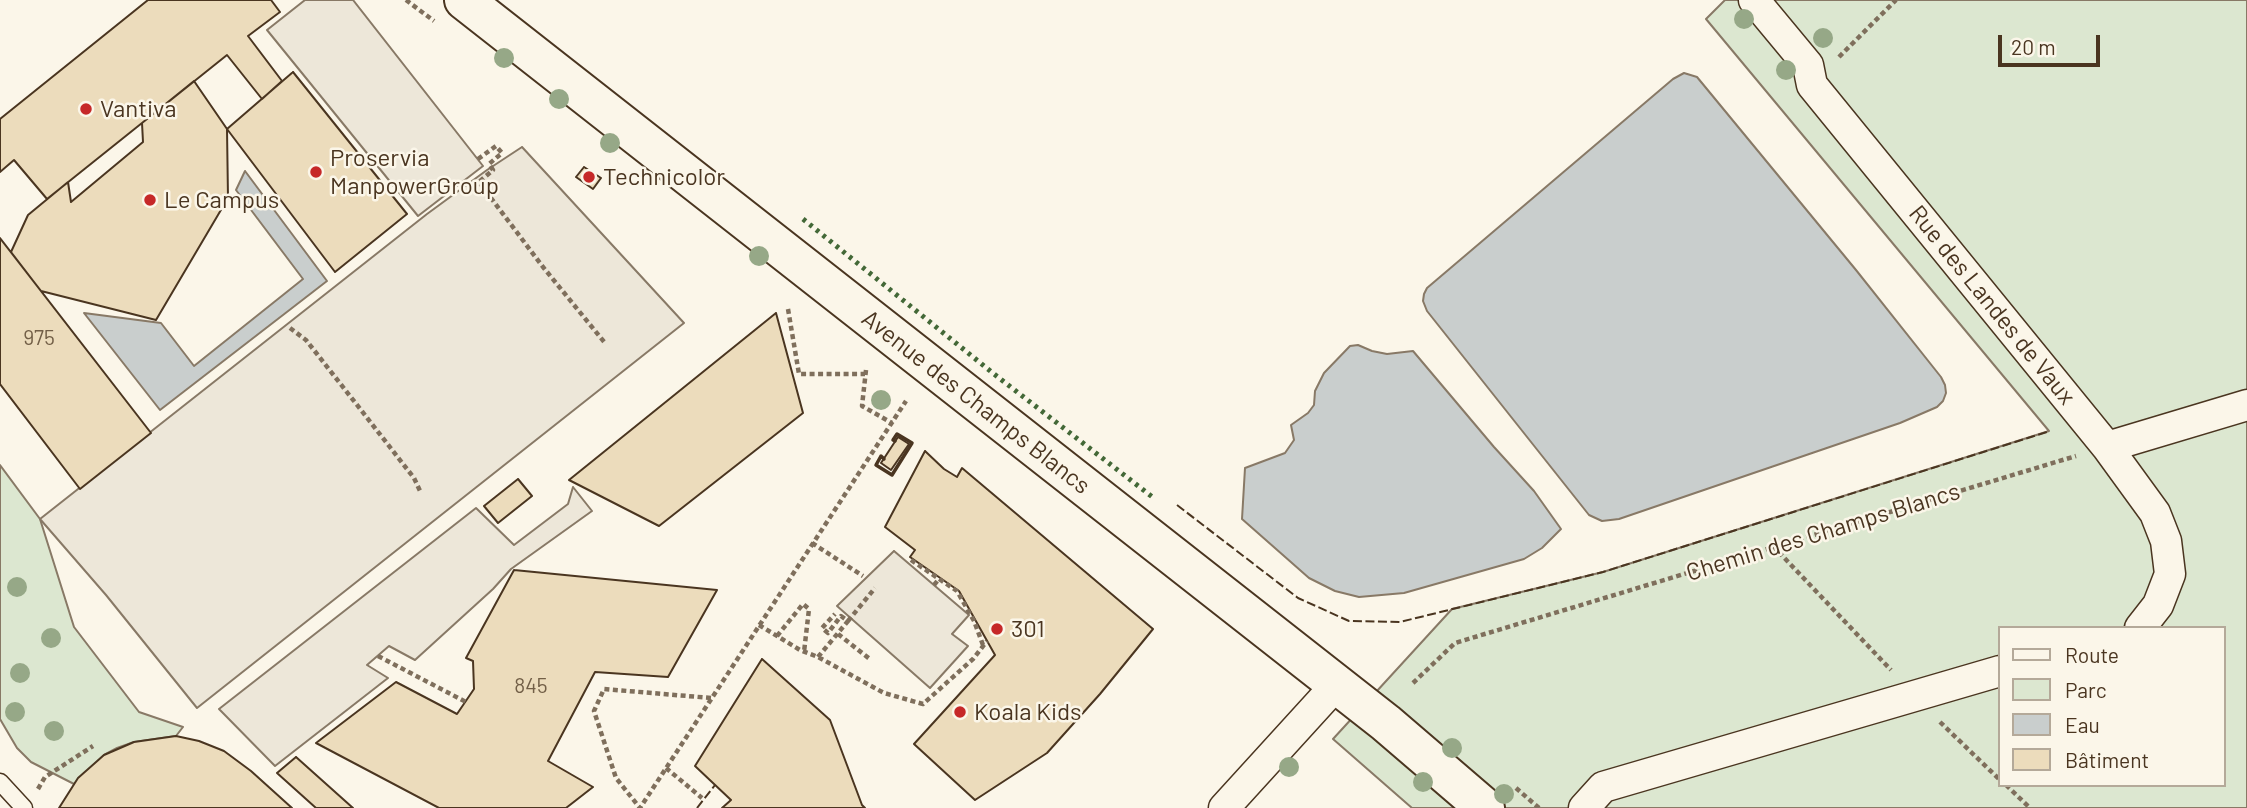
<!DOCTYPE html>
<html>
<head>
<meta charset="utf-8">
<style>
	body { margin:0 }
	#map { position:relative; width:2247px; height:808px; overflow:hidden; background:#fbf6e9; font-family:Barlow,sans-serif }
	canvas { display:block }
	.legend { position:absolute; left:1998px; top:626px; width:228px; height:161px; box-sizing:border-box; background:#fbf6e9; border:2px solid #b4a999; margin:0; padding:9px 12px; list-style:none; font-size:21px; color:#4a3520 }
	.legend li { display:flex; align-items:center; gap:14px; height:35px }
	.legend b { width:35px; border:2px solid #b4a999 }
	.scale { position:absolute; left:1998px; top:35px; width:102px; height:32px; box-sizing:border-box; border:4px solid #4a3520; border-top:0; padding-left:9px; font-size:21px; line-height:24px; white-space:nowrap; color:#4a3520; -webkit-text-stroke:5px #fbf6e9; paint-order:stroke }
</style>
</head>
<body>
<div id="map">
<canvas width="2247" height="808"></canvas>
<ul class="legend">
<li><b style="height:9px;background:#fbf6e9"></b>Route</li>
<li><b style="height:19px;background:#dce7d0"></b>Parc</li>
<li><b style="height:19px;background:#c9cecd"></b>Eau</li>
<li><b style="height:19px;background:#ecdcbc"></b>Bâtiment</li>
</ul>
<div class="scale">20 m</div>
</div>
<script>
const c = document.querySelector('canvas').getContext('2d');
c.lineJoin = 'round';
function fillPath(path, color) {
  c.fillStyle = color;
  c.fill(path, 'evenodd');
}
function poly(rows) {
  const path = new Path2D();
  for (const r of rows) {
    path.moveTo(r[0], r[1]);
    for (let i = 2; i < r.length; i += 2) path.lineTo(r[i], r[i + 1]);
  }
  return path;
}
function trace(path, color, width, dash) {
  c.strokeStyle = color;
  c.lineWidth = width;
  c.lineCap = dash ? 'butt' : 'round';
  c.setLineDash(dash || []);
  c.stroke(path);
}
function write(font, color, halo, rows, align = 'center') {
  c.font = font + ' Barlow,sans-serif';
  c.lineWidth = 5;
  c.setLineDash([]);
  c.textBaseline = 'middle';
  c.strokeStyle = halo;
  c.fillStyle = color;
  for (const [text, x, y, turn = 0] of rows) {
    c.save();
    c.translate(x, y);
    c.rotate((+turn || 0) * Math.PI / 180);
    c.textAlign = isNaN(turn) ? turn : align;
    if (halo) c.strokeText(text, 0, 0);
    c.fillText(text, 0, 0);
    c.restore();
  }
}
const green = poly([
	[1725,0,2247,0,2247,808,1412,808,1333,739,1452,609,1603,572,2049,431,1706,19,1725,0],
	[2000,628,2224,628,2224,785,2000,785,2000,628],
	[0,465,40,519,74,627,139,712,183,727,176,736,134,742,117,748,104,755,74,784,31,762,17,748,0,719,0,465]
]);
fillPath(green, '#dce7d0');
trace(green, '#887966', 2);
const parking = poly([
	[305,0,353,0,483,166,418,216,267,30,305,0],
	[522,147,684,323,197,708,106,595,40,519,427,214,487,170,522,147],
	[573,487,592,511,511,569,493,589,415,660,389,646,367,665,388,678,275,766,219,709,476,508,514,545,568,504,573,487],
	[894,551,969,615,952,634,968,646,930,688,837,606,894,551]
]);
fillPath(parking, '#ede7d9');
trace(parking, '#887966', 2);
const water = poly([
	[1684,73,1697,77,1856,270,1941,377,1945,385,1946,393,1943,401,1937,407,1900,423,1619,519,1602,521,1589,515,1427,311,1423,301,1424,294,1427,288,1673,79,1684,73],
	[245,171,327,281,160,410,84,313,161,323,194,366,303,279,236,190,245,171],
	[1358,345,1372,351,1387,354,1413,351,1494,447,1534,491,1561,529,1542,548,1524,559,1404,593,1359,597,1335,591,1309,578,1242,519,1245,468,1285,453,1294,440,1291,425,1308,413,1314,405,1315,391,1324,373,1350,346,1358,345]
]);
fillPath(water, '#c9cecd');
trace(water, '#887966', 2);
const building = poly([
	[148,0,271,0,280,12,248,36,282,81,262,99,227,55,47,199,14,160,0,172,0,119,148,0],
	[293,72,407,214,335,272,227,129,293,72],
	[194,81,227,129,228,198,156,320,41,291,11,252,28,215,68,182,71,202,143,142,142,123,194,81],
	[584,167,601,178,593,189,576,177,584,167],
	[0,238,151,433,80,489,0,384,0,238],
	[776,313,803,413,659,526,569,480,776,313],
	[898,437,909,444,891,470,881,463,898,437],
	[925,451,944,469,957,477,962,468,1153,629,1100,694,1047,753,975,800,914,744,995,655,959,591,910,557,915,550,885,527,925,451],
	[518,479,532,496,498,523,484,506,518,479],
	[514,570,717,590,668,677,595,672,548,761,593,787,566,808,439,808,316,743,396,682,457,714,474,689,473,661,466,658,514,570],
	[762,659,830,720,862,805,865,808,722,808,731,800,695,766,762,659],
	[176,736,199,741,224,751,251,771,292,808,59,808,78,778,104,755,134,742,176,736],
	[296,757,353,808,316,808,277,773,296,757]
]);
fillPath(building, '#ecdcbc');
trace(building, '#4a3520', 2);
const lane = poly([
	[0,782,24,808]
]);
const street = poly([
	[1754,0,1808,65,1812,85,2107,447,2155,513,2166,541,2170,574,2158,605,2140,628],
	[2107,447,2247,405],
	[1224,808,1337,684],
	[1584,808,1603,787,2000,671]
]);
const secondary = poly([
	[464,0,1386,723,1485,808]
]);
trace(lane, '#4a3520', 19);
trace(street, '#4a3520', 33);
trace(secondary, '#4a3520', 42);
trace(poly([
	[406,0,434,21],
	[1839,57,1896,0],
	[478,159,496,146,502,153,489,164,493,170,479,182,543,267,605,343],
	[788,309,799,374,865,374],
	[290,328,306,340,361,410,414,478,421,493],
	[866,370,862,406,892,423],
	[812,543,863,576],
	[1773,546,1891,670],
	[911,560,957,591,974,621,983,645],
	[934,585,939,579],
	[848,621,875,588],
	[759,625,800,650,818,657,884,693,923,704,973,659,987,641],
	[838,634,871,660],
	[777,636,803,604,809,609,804,652],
	[378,656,466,702],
	[818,657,848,621,841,616,828,633,822,628,835,614],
	[1413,683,1455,643,2076,456],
	[711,698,604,689,594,711,616,778,640,808,906,401],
	[1940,722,2000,780],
	[666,768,702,798],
	[2006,785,2030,808],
	[1516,788,1539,808],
	[38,789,45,777,93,746]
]), '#7f6f5c', 4.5, [5, 3.5]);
trace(lane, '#fbf6e9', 16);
trace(street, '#fbf6e9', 30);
trace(secondary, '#fbf6e9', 38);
trace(poly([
	[803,219,994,374,1155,499]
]), '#436837', 5, [3.5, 5]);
trace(poly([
	[1177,505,1298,598,1349,621,1400,622,1603,572,2050,431],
	[697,808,715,785]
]), '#4a3520', 2, [9, 3.5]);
trace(poly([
	[884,459,881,456,876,465,892,475,912,443,897,434,893,440,895,441]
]), '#4a3520', 3.5);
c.fillStyle = '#96a887';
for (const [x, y] of [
	[1744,19],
	[1823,38],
	[504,58],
	[1786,70],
	[559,99],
	[610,143],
	[759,256],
	[881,400],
	[17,587],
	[51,638],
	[20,673],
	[15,712],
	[54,731],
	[1452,748],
	[1289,767],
	[1423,782],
	[1504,794]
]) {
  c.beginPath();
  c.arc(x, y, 10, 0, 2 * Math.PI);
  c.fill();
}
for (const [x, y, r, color] of [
	[86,109,7,"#c62828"],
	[316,172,7,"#c62828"],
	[589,177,7,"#c62828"],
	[150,200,7,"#c62828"],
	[997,629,7,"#c62828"],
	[960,712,7,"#c62828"]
]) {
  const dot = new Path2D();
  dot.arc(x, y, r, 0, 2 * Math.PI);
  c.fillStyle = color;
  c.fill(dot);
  trace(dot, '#fbf6e9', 2.5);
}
write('21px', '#725f47', null, [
	["975",39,338],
	["845",531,686]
]);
write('24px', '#4a3520', '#fbf6e9', [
	["Vantiva",100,109],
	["Proservia",330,158],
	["ManpowerGroup",330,186],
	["Technicolor",603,177],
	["Le Campus",164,200],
	["301",1011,629],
	["Koala Kids",974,712]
], 'left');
write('24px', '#4a3520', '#fbf6e9', [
	["Rue des Landes de Vaux",1992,305,51],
	["Avenue des Champs Blancs",976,402,38],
	["Chemin des Champs Blancs",1823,532,-17]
]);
</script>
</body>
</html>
